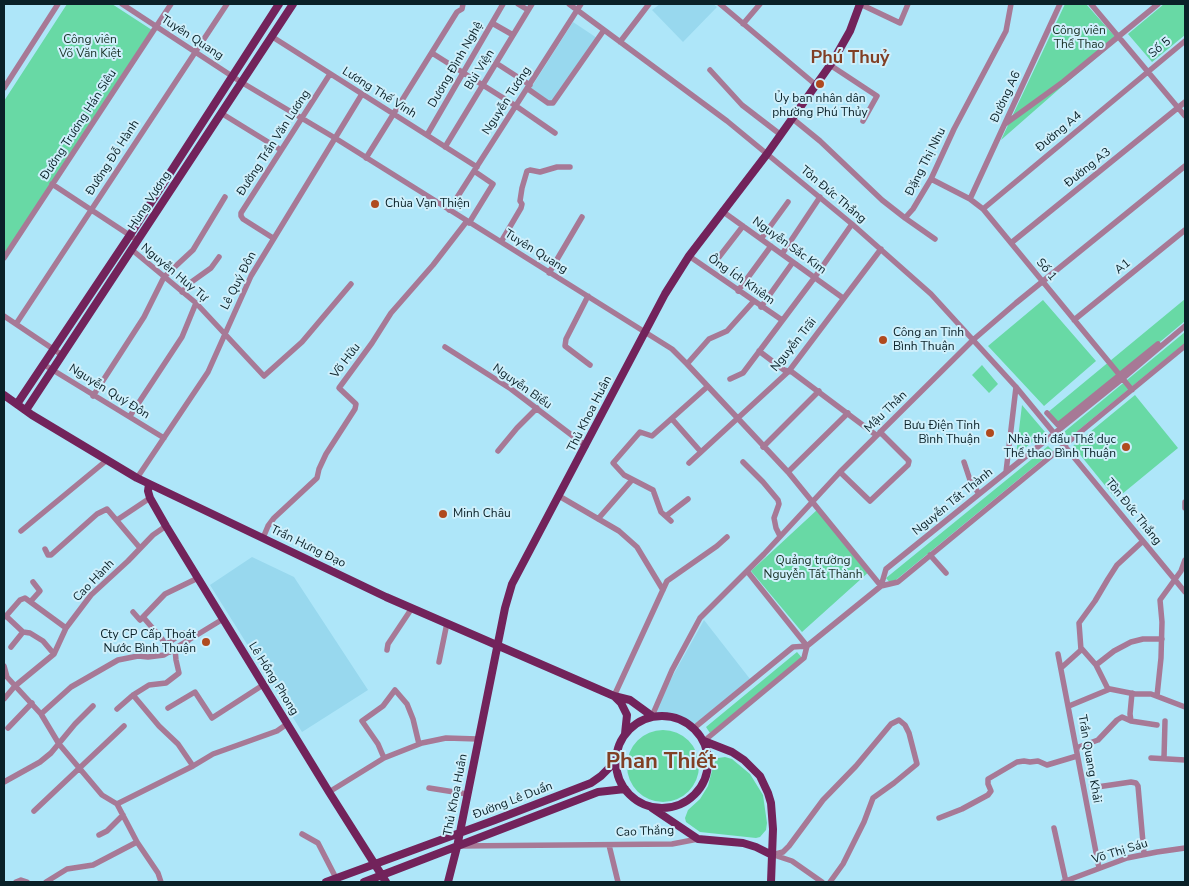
<!DOCTYPE html>
<html>
<head>
<meta charset="utf-8">
<style>
	body { margin:0 }
	#map { position:relative; width:1189px; height:886px; overflow:hidden; background:#aee6f9; font-family:"Nunito Sans",sans-serif }
	canvas { display:block }
	.frame { position:absolute; inset:0; border:5px solid #0a2128; pointer-events:none }
</style>
</head>
<body>
<div id="map">
<canvas width="1189" height="886"></canvas>
<div class="frame"></div>
</div>
<script>
const c = document.querySelector('canvas').getContext('2d');
c.lineJoin = 'round';
function fillPath(path, color) {
  c.fillStyle = color;
  c.fill(path, 'evenodd');
}
function poly(rows) {
  const path = new Path2D();
  for (const r of rows) {
    if (r.length === 3) {
      path.moveTo(r[0] + r[2], r[1]);
      path.arc(r[0], r[1], r[2], 0, 2 * Math.PI);
      continue;
    }
    path.moveTo(r[0], r[1]);
    for (let i = 2; i < r.length; i += 2) path.lineTo(r[i], r[i + 1]);
  }
  return path;
}
function trace(path, color, width, dash) {
  c.strokeStyle = color;
  c.lineWidth = width;
  c.lineCap = dash ? 'butt' : 'round';
  c.setLineDash(dash || []);
  c.stroke(path);
}
function write(font, color, halo, rows, align = 'center') {
  c.font = font + ' "Nunito Sans",sans-serif';
  c.lineWidth = 4;
  c.setLineDash([]);
  c.textBaseline = 'middle';
  c.strokeStyle = halo;
  c.fillStyle = color;
  for (const [text, x, y, turn = 0] of rows) {
    c.save();
    c.translate(x, y);
    c.rotate((+turn || 0) * Math.PI / 180);
    c.textAlign = isNaN(turn) ? turn : align;
    if (halo) c.strokeText(text, 0, 0);
    c.fillText(text, 0, 0);
    c.restore();
  }
}
fillPath(poly([
	[660,4,713,4,717,7,683,42,652,10],
	[573,22,597,38,550,104,529,91],
	[252,557,294,577,368,690,302,732,210,585],
	[704,620,750,679,691,727,653,711]
]), '#98d8ee');
fillPath(poly([
	[67,4,112,4,152,30,4,255,4,101],
	[1065,4,1086,4,1118,40,1066,83,1001,140],
	[1164,4,1185,4,1185,35,1152,62,1128,34],
	[1185,299,1185,321,1118,377,1058,425,1047,413],
	[1043,300,1096,361,1044,406,988,346],
	[1185,332,1185,343,1069,438,1064,432],
	[982,365,998,384,989,393,972,375],
	[1135,395,1178,448,1116,499,1073,446],
	[1022,405,1045,432,1016,455],
	[1048,446,1053,451,891,584,886,578],
	[818,509,871,570,802,632,751,571],
	[797,652,803,659,710,733,706,727],
	[663,766,36],
	[725,757,732,759,750,774,763,795,767,823,766,830,760,837,756,838,700,832,686,822,685,818,688,810,700,799,708,786,714,763,718,758]
]), '#68d9a5');
trace(poly([
	[122,4,241,82,335,138,672,349,687,364,788,472,881,586],
	[518,4,528,10],
	[569,4,727,121,852,224,931,294,1016,387,1185,592],
	[720,4,816,85],
	[860,4,900,23,908,4],
	[1091,4,1185,116],
	[492,23,513,35],
	[743,24,760,4],
	[271,36,477,167],
	[620,42,649,4],
	[432,53,516,106,555,133],
	[496,63,530,85],
	[830,65,877,96,863,121],
	[710,70,742,105,781,135],
	[4,88,58,4],
	[528,89,548,103,553,103,604,30],
	[221,113,281,150],
	[793,119,820,141,882,200,905,218,913,209,931,179,954,129,1006,31,1011,4],
	[1005,124,1063,82,1158,4],
	[427,135,503,4],
	[445,147,532,4],
	[366,158,457,12,462,9,463,4],
	[931,179,970,199,983,209,1132,390],
	[52,184,137,240],
	[970,199,1060,4],
	[983,209,1185,41],
	[449,210,581,4],
	[722,211,843,298],
	[905,218,935,239],
	[469,223,493,184,474,171],
	[273,238,243,219,241,216,241,213,330,74],
	[761,239,788,202],
	[501,242,521,208,522,204,520,201,522,188,527,171,530,170,540,172,557,167,570,167],
	[1011,243,1185,102],
	[131,249,196,303,264,376,302,342,351,284],
	[782,254,820,197],
	[689,256,782,320],
	[719,257,743,226],
	[4,258,171,4],
	[549,273,582,217],
	[738,291,771,246],
	[182,292,190,283,211,268,219,257],
	[588,296,566,339,565,346,590,365],
	[761,307,793,262],
	[4,316,62,355],
	[1074,320,1185,230],
	[16,324,227,4],
	[445,347,511,389,586,446],
	[759,351,784,370,792,372,876,435],
	[43,364,164,438],
	[687,364,709,339,727,331,753,302],
	[730,379,743,373,815,277,852,224],
	[93,396,144,317,164,277,193,250,225,197],
	[1047,413,1058,425,1158,344],
	[130,416,182,337,196,303],
	[672,419,701,452],
	[763,447,819,391],
	[498,451,517,428,537,408],
	[743,462,763,482,778,500,779,504,774,518,776,528,780,536],
	[964,462,970,480,979,494],
	[689,463,789,371,881,249],
	[788,472,848,413],
	[840,472,870,501,908,465,909,461,880,432],
	[1006,472,1016,387],
	[137,478,208,372,251,276,362,94],
	[559,496,619,531,637,547,663,590],
	[1185,502,1185,508],
	[666,516,688,499],
	[598,519,632,480],
	[117,520,150,498],
	[671,521,661,512,653,490,624,475,613,463,640,432,652,436,707,387],
	[21,531,107,460],
	[263,538,268,526,274,518,317,478,319,469,326,454,355,409,356,404,339,388,372,343,391,313,433,265,467,221],
	[45,549,48,555,51,555,97,514,107,509,140,548],
	[930,555,946,573],
	[747,571,807,646],
	[881,586,886,569,1122,379,1185,326],
	[31,601,40,591,33,582],
	[133,612,140,620,143,617],
	[6,616,20,600,25,598,66,628],
	[4,617,6,616,23,632,30,633,43,641,54,654],
	[165,645,183,633,188,641],
	[11,647,23,632],
	[1082,649,1096,665,1108,689],
	[387,650,388,644,412,608],
	[170,652,162,639,143,617,165,594,198,578],
	[1058,654,1099,868],
	[439,662,447,623],
	[1096,665,1114,651,1131,642,1143,639,1162,639],
	[4,666,7,677,41,714,59,744,102,795,117,804,137,842,158,873,161,882],
	[1061,668,1081,650,1079,623,1095,601,1108,579,1117,565,1143,541],
	[133,695,149,685,166,683,179,673,176,660,175,649],
	[614,696,667,581,717,546,727,537],
	[1157,696,1161,658,1162,622,1160,600,1181,571,1185,560],
	[4,699,15,686,54,654,66,628,91,595,128,561,153,535,166,526],
	[1069,706,1110,689,1135,694,1151,694,1185,707],
	[168,708,195,692,212,718,263,685],
	[117,709,133,695,159,726,178,744,193,766],
	[41,714,71,687,118,660,138,656,148,657,164,655,223,619],
	[652,716,672,670,700,618,764,554,840,472,973,340,1016,303,1185,166],
	[1131,721,1130,714,1132,693],
	[8,728,32,703],
	[694,728,793,647,807,646],
	[704,741,804,658,807,646,881,586,898,582,1185,346],
	[1076,748,1098,740,1117,720,1122,717,1131,721,1157,725],
	[384,758,378,744,362,721,383,706,395,690,407,704,413,719,419,744],
	[1151,758,1185,760],
	[1164,758,1165,721],
	[4,782,40,762,51,753,75,724,93,706],
	[1097,787,1131,782,1136,783,1138,786,1144,854],
	[429,788,467,794],
	[329,792,384,758,422,743,446,738,478,739],
	[117,804,193,766,213,754,277,731,287,724],
	[34,811,124,726],
	[939,818,962,809,988,795,991,791,988,784,988,779,1017,762,1024,761,1030,762,1038,761,1047,765,1077,756],
	[1054,828,1066,882],
	[302,834,318,843,336,878],
	[99,835,107,831,123,815],
	[609,845,618,882],
	[459,846,672,844,698,839],
	[772,855,783,852,789,846,823,800,856,766,891,724,899,720,905,725,909,733,917,764,894,783,873,798,864,822,843,864,830,882],
	[774,855,792,861,822,882],
	[16,882,21,880,27,882],
	[46,882,67,869,93,865,137,842],
	[1063,882,1127,858,1157,852,1185,848]
]), '#a77996', 5.5);
trace(poly([
	[4,395,32,415,137,478,386,597,614,696,630,700,652,716],
	[17,404,130,235,279,4],
	[26,410,293,4],
	[149,484,148,491,150,498,166,526,329,792,386,882],
	[614,696,621,703,627,715,625,734],
	[662,762,46],
	[704,741,732,752,744,760,760,776,768,793,771,803,773,829,771,882],
	[652,808,698,839,743,843,756,847,772,855],
	[326,882,495,820,591,783,601,776,616,761],
	[364,882,598,792,625,789],
	[448,882,457,847,505,608,512,584,665,294,689,256,767,154,833,61,850,31,860,4]
]), '#72235b', 8);
for (const [x, y, r, color] of [
	[820,84,5,"#b04a1e"],
	[375,204,5,"#b04a1e"],
	[883,340,5,"#b04a1e"],
	[990,433,5,"#b04a1e"],
	[1126,447,5,"#b04a1e"],
	[443,514,5,"#b04a1e"],
	[206,642,5,"#b04a1e"]
]) {
  const dot = new Path2D();
  dot.arc(x, y, r, 0, 2 * Math.PI);
  c.fillStyle = color;
  c.fill(dot);
  trace(dot, '#ceeffb', 2);
}
write('12px', '#182f24', '#ceeffb', [
	["Công viên",1079,31],
	["Thể Thao",1079,45],
	["Công viên",90,40],
	["Võ Văn Kiệt",90,54],
	["Quảng trường",813,561],
	["Nguyễn Tất Thành",813,575]
]);
write('12px', '#0a2128', '#ceeffb', [
	["Tuyên Quang",192,38,33],
	["Số 5",1160,48,-39],
	["Dương Đình Nghệ",456,65,-60],
	["Bùi Viện",480,70,-58],
	["Lương Thế Vinh",379,93,32],
	["Đường A6",1006,97,-65],
	["Nguyễn Tương",507,101,-57],
	["Đường Trương Hán Siêu",79,125,-57],
	["Đường A4",1059,132,-40],
	["Đường Trần Văn Lương",274,143,-57],
	["Đường Đỗ Hành",113,158,-57],
	["Đặng Thị Nhu",926,162,-63],
	["Đường A3",1088,168,-39],
	["Tôn Đức Thắng",833,195,40],
	["Hùng Vương",150,201,-57],
	["Nguyễn Sắc Kim",789,246,36],
	["Tuyên Quang",536,252,32],
	["A1",1123,267,-39],
	["Số 1",1046,270,51],
	["Nguyễn Huy Tự",174,273,40],
	["Ông Ích Khiêm",741,280,35],
	["Lê Quý Đôn",239,281,-63],
	["Nguyễn Trãi",794,345,-51],
	["Võ Hữu",346,361,-53],
	["Nguyễn Biểu",522,387,35],
	["Nguyễn Quý Đôn",109,392,32],
	["Mậu Thân",886,412,-44],
	["Thủ Khoa Huân",590,414,-63],
	["Nguyễn Tất Thành",953,502,-39],
	["Tôn Đức Thắng",1133,512,51],
	["Trần Hưng Đạo",308,547,26],
	["Cao Hành",94,581,-46],
	["Lê Hồng Phong",273,679,58],
	["Trần Quang Khải",1089,759,80],
	["Thủ Khoa Huân",456,795,-79],
	["Đường Lê Duẩn",513,801,-21],
	["Cao Thắng",645,832,-2],
	["Võ Thị Sáu",1120,852,-17]
]);
write('12px', '#0a2128', '#ceeffb', [
	["Ủy ban nhân dân",820,99,"center"],
	["phường Phú Thủy",820,113,"center"],
	["Chùa Vạn Thiện",385,204],
	["Công an Tỉnh",893,333],
	["Bình Thuận",893,347],
	["Bưu Điện Tỉnh",980,426,"right"],
	["Bình Thuận",980,440,"right"],
	["Nhà thi đấu Thể dục",1116,440,"right"],
	["Thể thao Bình Thuận",1116,454,"right"],
	["Minh Châu",453,514],
	["Cty CP Cấp Thoát",196,635,"right"],
	["Nước Bình Thuận",196,649,"right"]
], 'left');
write('bold 18px', '#813f24', '#ceeffb', [
	["Phú Thuỷ",850,59]
]);
write('bold 22px', '#813f24', '#ceeffb', [
	["Phan Thiết",661,763]
]);
</script>
</body>
</html>
